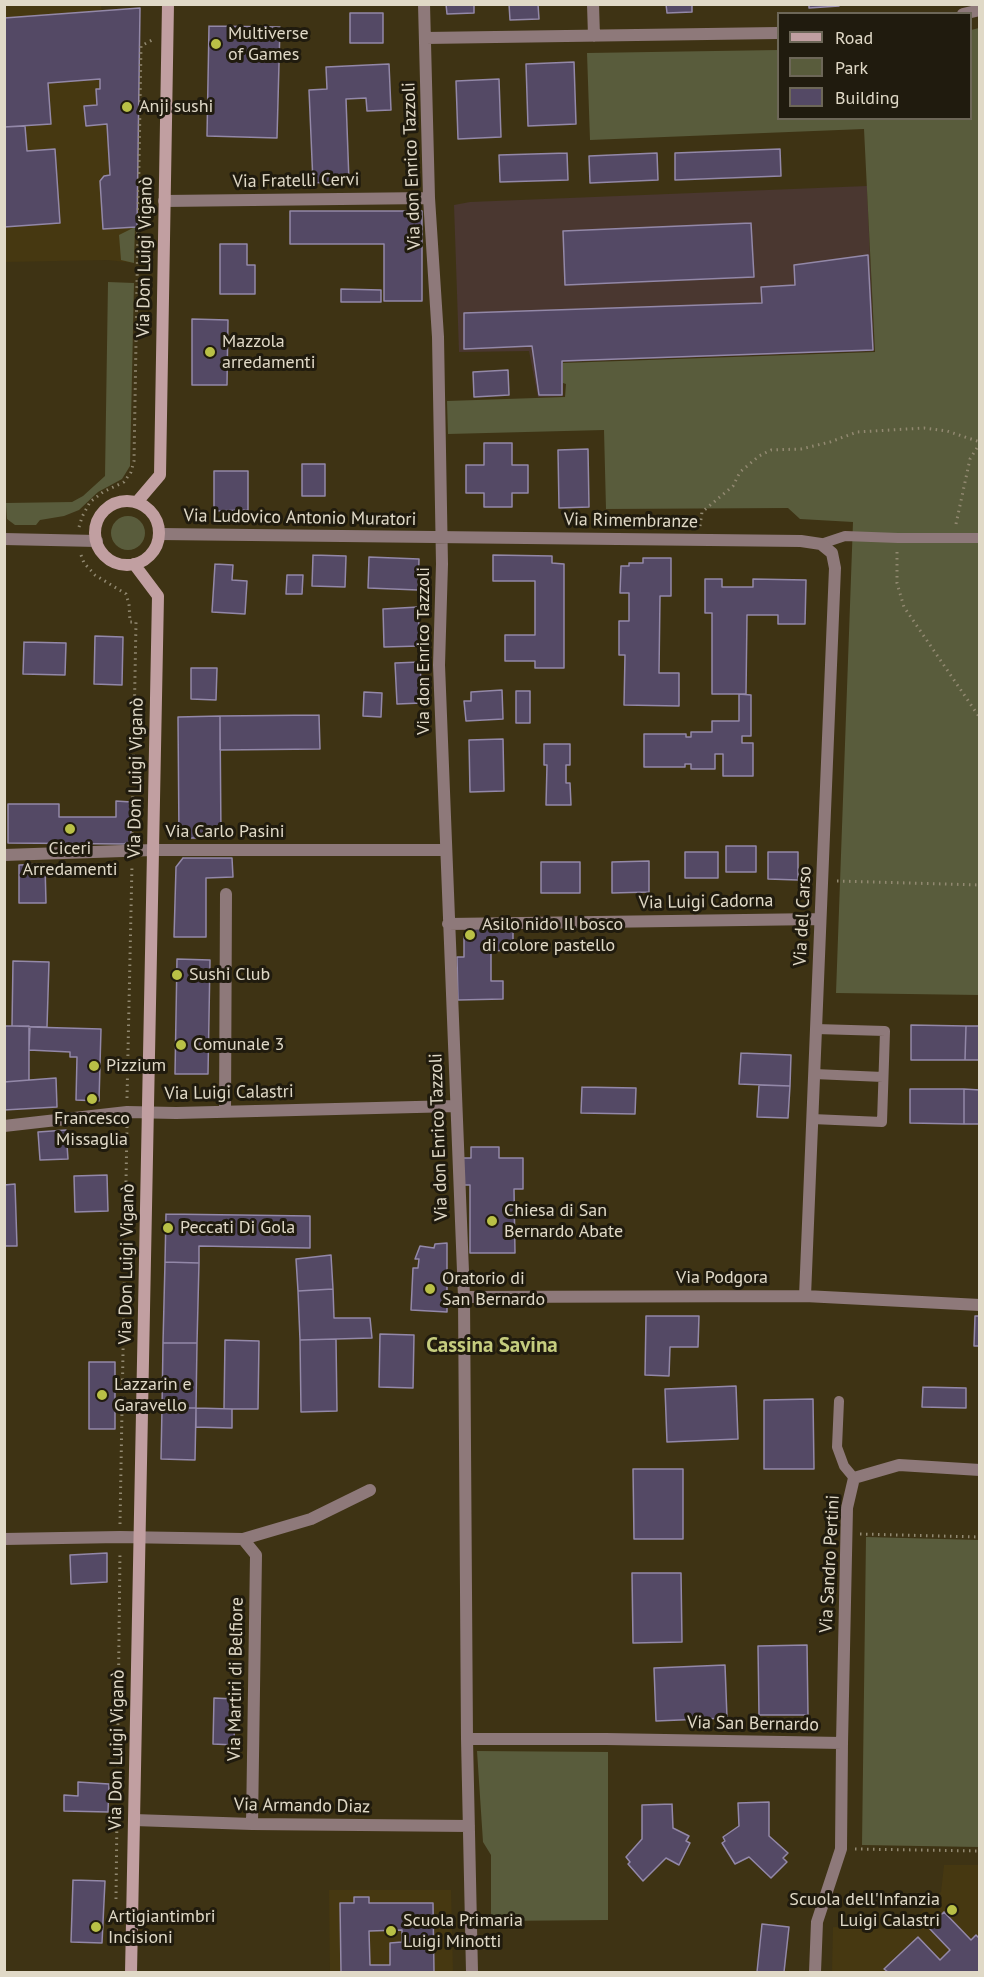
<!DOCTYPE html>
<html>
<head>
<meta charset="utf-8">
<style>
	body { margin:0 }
	#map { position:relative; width:984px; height:1977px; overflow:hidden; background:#3e3314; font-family:"PT Sans",sans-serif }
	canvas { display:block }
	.frame { position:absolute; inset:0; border:6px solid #e0d9c7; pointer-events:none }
	.legend { position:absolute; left:777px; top:12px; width:195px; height:108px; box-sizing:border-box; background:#201b0e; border:2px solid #6d6758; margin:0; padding:8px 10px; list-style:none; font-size:18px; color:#e0d9c7 }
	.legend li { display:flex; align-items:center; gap:12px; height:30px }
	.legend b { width:30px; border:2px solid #6d6758 }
</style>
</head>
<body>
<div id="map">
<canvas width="984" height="1977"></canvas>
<div class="frame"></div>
<ul class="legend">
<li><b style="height:8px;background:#c19fa1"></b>Road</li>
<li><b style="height:16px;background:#595c3c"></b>Park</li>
<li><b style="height:16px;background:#544965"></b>Building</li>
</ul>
</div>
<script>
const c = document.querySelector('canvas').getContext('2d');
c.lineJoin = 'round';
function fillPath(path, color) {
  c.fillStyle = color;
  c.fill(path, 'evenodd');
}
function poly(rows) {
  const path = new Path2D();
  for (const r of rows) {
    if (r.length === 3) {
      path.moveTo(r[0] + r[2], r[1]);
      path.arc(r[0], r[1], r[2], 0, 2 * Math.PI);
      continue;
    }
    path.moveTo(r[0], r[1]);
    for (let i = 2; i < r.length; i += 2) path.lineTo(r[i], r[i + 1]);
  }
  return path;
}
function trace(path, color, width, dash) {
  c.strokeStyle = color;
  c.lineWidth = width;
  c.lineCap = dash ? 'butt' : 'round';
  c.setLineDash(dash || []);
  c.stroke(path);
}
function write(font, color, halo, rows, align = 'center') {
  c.font = font + ' "PT Sans",sans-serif';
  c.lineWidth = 6;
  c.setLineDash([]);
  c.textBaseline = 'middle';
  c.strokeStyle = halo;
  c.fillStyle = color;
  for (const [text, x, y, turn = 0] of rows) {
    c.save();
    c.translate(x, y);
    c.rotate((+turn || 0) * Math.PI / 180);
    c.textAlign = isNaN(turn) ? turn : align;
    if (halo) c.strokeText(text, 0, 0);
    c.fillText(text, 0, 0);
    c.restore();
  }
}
fillPath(poly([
	[4,5,101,5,137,227,135,227,134,263,108,260,5,262],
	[944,1865,979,1865,979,1972,832,1972,833,1927,904,1929,941,1892],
	[329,1890,451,1890,453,1972,330,1972]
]), '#463811');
fillPath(poly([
	[867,186,874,351,563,362,563,396,538,397,529,351,459,352,454,205,470,202]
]), '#4a3730');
fillPath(poly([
	[979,28,979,995,836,993,853,522,800,519,788,508,606,509,604,430,448,434,447,401,565,397,566,384,563,383,563,363,875,352,864,129,590,140,587,53,778,50,778,118,970,118,971,30],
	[135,227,134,263,121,260,119,235],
	[108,282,134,283,130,466,122,479,98,492,79,510,64,516,40,520,36,525,15,525,7,519,6,503,72,502,83,496,105,476],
	[128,533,17],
	[866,1537,979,1540,979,1847,862,1845],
	[477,1751,608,1752,608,1920,491,1921,491,1855,483,1842]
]), '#595c3c');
const building = poly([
	[446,4,474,4,474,13,447,14,446,4],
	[509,4,538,4,539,19,510,20,509,4],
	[666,4,692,4,692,12,667,13,666,4],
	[809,4,839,4,839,6,809,8,809,4],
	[140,8,137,227,103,229,100,181,104,176,110,175,107,124,86,126,84,106,97,105,96,89,100,89,100,79,48,83,51,124,4,127,4,18,140,8],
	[350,13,383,13,383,43,350,43,350,13],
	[209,26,280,27,277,138,207,136,209,26],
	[574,62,576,124,528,126,526,64,574,62],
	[389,64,391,110,367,111,366,98,346,99,349,181,313,183,309,90,327,89,326,67,389,64],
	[499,79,501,137,458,139,456,81,499,79],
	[25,126,27,151,55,149,60,223,4,227,4,127,25,126],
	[780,149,781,176,675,180,675,153,780,149],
	[567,153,568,180,500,182,499,155,567,153],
	[657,153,658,180,590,183,589,156,657,153],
	[290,211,422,211,422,301,384,301,384,244,290,244,290,211],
	[751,223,754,277,565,285,563,231,751,223],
	[220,244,247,244,247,265,255,265,255,294,220,294,220,244],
	[868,255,873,350,562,361,562,395,539,395,532,346,464,349,464,313,762,303,761,287,795,285,794,265,868,255],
	[341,289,381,290,381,302,341,302,341,289],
	[192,319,228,320,227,385,192,385,192,319],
	[508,370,509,395,474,397,473,372,508,370],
	[484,443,512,443,512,465,528,465,528,493,512,493,512,507,484,507,484,493,466,493,466,465,484,465,484,443],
	[588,449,589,507,559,508,558,450,588,449],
	[302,464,325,464,325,496,302,496,302,464],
	[214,471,248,471,248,510,214,511,214,471],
	[313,555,346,556,345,587,312,586,313,555],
	[493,555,552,556,552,563,564,564,564,668,535,668,535,661,505,661,505,635,535,635,535,581,493,581,493,555],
	[369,557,419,559,418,590,368,588,369,557],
	[643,558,671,558,671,596,660,596,659,673,679,673,679,706,624,705,625,655,619,655,619,621,629,621,629,593,620,593,621,566,629,566,629,563,643,563,643,558],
	[215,564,233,565,232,580,247,581,245,614,212,612,215,564],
	[287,575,303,575,302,594,286,594,287,575],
	[705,579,722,579,722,587,753,587,753,579,806,580,805,624,778,624,778,615,747,615,746,694,712,694,712,613,705,613,705,579],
	[418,607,420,646,384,647,383,609,418,607],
	[95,636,123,637,122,685,94,684,95,636],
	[24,642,66,643,65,675,23,674,24,642],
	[420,662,422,703,397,704,395,663,420,662],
	[191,668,217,668,216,700,191,699,191,668],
	[502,690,503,719,466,721,464,701,471,701,471,692,502,690],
	[516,691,530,691,530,723,516,723,516,691],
	[364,692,382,693,381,717,363,716,364,692],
	[739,694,751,695,751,736,742,736,742,743,753,743,753,776,723,776,723,754,715,754,715,769,691,769,691,764,685,764,685,767,644,767,644,734,686,734,686,737,691,737,691,732,712,732,712,721,739,721,739,694],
	[319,715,320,749,220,750,220,716,319,715],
	[220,716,221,838,179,838,178,717,220,716],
	[503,739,504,791,470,792,469,740,503,739],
	[544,744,570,744,570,765,566,765,566,783,570,783,571,805,546,805,547,765,544,765,544,744],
	[116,801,131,802,131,841,124,844,8,843,8,804,59,804,59,817,116,817,116,801],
	[726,846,756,846,756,872,726,872,726,846],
	[685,852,718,852,718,878,685,878,685,852],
	[768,852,798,852,798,880,768,879,768,852],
	[183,858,232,858,233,877,206,878,206,937,174,937,176,867,183,858],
	[649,861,649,892,612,893,612,862,649,861],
	[541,862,580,862,580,893,541,893,541,862],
	[45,864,46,903,19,903,19,865,45,864],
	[513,926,513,950,491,951,491,981,503,981,503,999,458,1000,457,957,464,957,464,936,472,927,513,926],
	[177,959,210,960,208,1074,175,1074,177,959],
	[13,961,49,962,47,1027,12,1026,13,961],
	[911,1025,966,1026,965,1060,911,1060,911,1025],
	[4,1026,29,1026,29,1080,4,1082,4,1026],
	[966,1026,980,1026,980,1060,965,1060,966,1026],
	[30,1027,101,1029,99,1101,76,1100,77,1057,70,1057,70,1052,29,1050,30,1027],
	[741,1053,791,1055,790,1086,739,1084,741,1053],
	[56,1078,57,1107,4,1110,4,1082,56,1078],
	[759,1085,790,1086,788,1118,757,1117,759,1085],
	[582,1087,636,1088,635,1114,581,1113,582,1087],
	[910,1089,964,1089,964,1124,910,1123,910,1089],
	[964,1089,980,1090,980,1124,964,1124,964,1089],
	[66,1130,68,1159,40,1160,38,1132,66,1130],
	[471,1147,499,1147,499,1158,523,1158,523,1189,514,1189,515,1253,470,1253,470,1185,462,1185,463,1158,471,1158,471,1147],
	[107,1175,108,1211,75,1212,74,1176,107,1175],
	[15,1184,17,1246,4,1246,4,1185,15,1184],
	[166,1214,310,1216,310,1248,199,1246,199,1263,165,1262,166,1214],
	[447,1243,447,1312,411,1310,413,1268,418,1268,419,1259,415,1259,420,1246,434,1248,435,1244,447,1243],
	[331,1255,333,1289,298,1291,296,1259,331,1255],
	[165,1262,199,1263,197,1343,163,1343,165,1262],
	[333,1289,334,1318,370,1318,372,1338,300,1340,298,1291,333,1289],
	[646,1316,699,1316,698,1347,670,1347,669,1376,645,1375,646,1316],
	[975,1316,980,1316,980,1346,974,1346,975,1316],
	[380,1334,414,1335,413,1388,379,1387,380,1334],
	[336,1339,337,1411,301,1412,300,1340,336,1339],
	[225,1340,259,1341,258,1409,224,1409,225,1340],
	[163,1343,197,1343,196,1408,162,1408,163,1343],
	[89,1362,115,1362,115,1429,89,1429,89,1362],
	[736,1386,738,1439,667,1442,665,1389,736,1386],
	[923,1387,966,1388,966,1408,922,1407,923,1387],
	[813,1399,814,1469,764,1469,764,1400,813,1399],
	[162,1408,196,1408,195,1460,161,1459,162,1408],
	[196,1408,232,1409,232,1428,196,1427,196,1408],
	[633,1469,683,1469,683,1539,634,1539,633,1469],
	[107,1553,107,1582,71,1584,70,1555,107,1553],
	[632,1573,681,1573,682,1642,633,1643,632,1573],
	[807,1645,808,1715,759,1715,758,1646,807,1645],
	[725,1665,727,1718,656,1721,654,1668,725,1665],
	[214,1698,235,1699,234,1745,213,1744,214,1698],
	[78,1782,109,1784,108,1812,64,1811,64,1795,78,1796,78,1782],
	[769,1802,769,1836,788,1853,783,1858,787,1862,771,1878,749,1857,735,1864,722,1843,725,1841,723,1837,739,1826,738,1803,769,1802],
	[672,1804,673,1828,689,1836,686,1841,690,1843,679,1865,666,1858,643,1881,628,1864,630,1862,626,1857,642,1839,642,1805,672,1804],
	[73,1880,105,1881,102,1943,71,1942,73,1880],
	[354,1897,369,1897,369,1903,433,1903,434,1972,341,1972,340,1903,354,1903,354,1897],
	[402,1930,402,1942,390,1943,390,1965,370,1965,369,1931,402,1930],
	[944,1912,971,1940,976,1935,980,1939,980,1972,888,1972,884,1969,918,1937,940,1960,950,1950,928,1927,944,1912],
	[762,1924,789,1927,784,1972,757,1972,762,1924]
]);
fillPath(building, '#544965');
trace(building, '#9388a8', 1.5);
trace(poly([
	[956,524,970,459,980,443],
	[700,526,702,512,733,486,740,472,759,456,771,450,801,449,830,442,857,432,924,428,947,431,980,442],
	[79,527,82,517,90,502,103,492,124,482,131,472,134,461,141,46,152,40,152,37],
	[897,552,897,583,904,607,980,718],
	[81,555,84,563,95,575,126,594,129,604,130,622,136,622,132,837],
	[837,881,980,885],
	[127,1098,132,864],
	[120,1524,127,1125],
	[860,1534,980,1537],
	[855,1849,980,1851],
	[116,1899,120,1551]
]), '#928971', 3, [1.5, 4.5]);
trace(poly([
	[821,544,845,536,898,538,980,538],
	[814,1074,883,1077],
	[812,1119,882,1122,885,1031,816,1029],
	[839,1401,837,1447,844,1466,854,1478]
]), '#8e797a', 10);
trace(poly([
	[424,4,429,198,438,337,442,564,439,665,464,1297,467,1739,472,1972],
	[593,4,594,36],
	[963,14,980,10],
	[425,38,778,33],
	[164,201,429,198],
	[159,534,801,541,821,544,832,553,835,568,805,1296],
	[4,539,97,541],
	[4,855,153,850,445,850],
	[448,924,819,919],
	[225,1112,226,894],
	[4,1126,127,1112,176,1113,456,1106],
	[464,1297,805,1296,980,1305],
	[4,1539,120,1537,243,1539,311,1519,370,1490],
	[243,1539,256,1555,252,1824],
	[467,1739,606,1739,842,1743,841,1849,817,1922,815,1972],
	[842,1743,847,1508,854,1478,899,1465,980,1470],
	[134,1820,252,1824,469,1826]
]), '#8e797a', 12);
trace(poly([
	[127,533,32],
	[137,502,160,475,168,4],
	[131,1972,158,596,134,564]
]), '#c19fa1', 12);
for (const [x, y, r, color] of [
	[216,44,6,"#b9c046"],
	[127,107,6,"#b9c046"],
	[210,352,6,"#b9c046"],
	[70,829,6,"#b9c046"],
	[470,935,6,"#b9c046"],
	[177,975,6,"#b9c046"],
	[181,1045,6,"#b9c046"],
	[94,1066,6,"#b9c046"],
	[92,1099,6,"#b9c046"],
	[492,1221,6,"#b9c046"],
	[168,1228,6,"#b9c046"],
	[430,1289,6,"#b9c046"],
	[102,1395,6,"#b9c046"],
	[952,1910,6,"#b9c046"],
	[96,1927,6,"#b9c046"],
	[391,1931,6,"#b9c046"]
]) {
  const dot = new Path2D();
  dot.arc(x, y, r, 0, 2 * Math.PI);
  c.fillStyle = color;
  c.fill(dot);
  trace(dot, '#201b0e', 2);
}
write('18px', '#e0d9c7', '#201b0e', [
	["Multiverse",228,34],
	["of Games",228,55],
	["Anji sushi",139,107],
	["Mazzola",222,342],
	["arredamenti",222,363],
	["Ciceri",70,849,"center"],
	["Arredamenti",70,870,"center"],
	["Asilo nido Il bosco",482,925],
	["di colore pastello",482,946],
	["Sushi Club",189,975],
	["Comunale 3",193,1045],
	["Pizzium",106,1066],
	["Francesco",92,1119,"center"],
	["Missaglia",92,1140,"center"],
	["Chiesa di San",504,1211],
	["Bernardo Abate",504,1232],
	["Peccati Di Gola",180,1228],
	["Oratorio di",442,1279],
	["San Bernardo",442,1300],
	["Lazzarin e",114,1385],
	["Garavello",114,1406],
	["Scuola dell'Infanzia",940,1900,"right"],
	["Luigi Calastri",940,1921,"right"],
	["Artigiantimbri",108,1917],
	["Incisioni",108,1938],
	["Scuola Primaria",403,1921],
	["Luigi Minotti",403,1942]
], 'left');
write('18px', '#e0d9c7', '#201b0e', [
	["Via don Enrico Tazzoli",412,166,-92],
	["Via Fratelli Cervi",296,181,-1],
	["Via Don Luigi Viganò",145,257,-89],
	["Via Ludovico Antonio Muratori",300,518,1],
	["Via Rimembranze",631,521,1],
	["Via don Enrico Tazzoli",424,651,-90],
	["Via Don Luigi Viganò",136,778,-89],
	["Via Carlo Pasini",225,832],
	["Via Luigi Cadorna",706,902,-1],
	["Via del Carso",803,916,-87],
	["Via Luigi Calastri",229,1093,-1],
	["Via don Enrico Tazzoli",439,1137,-92],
	["Via Don Luigi Viganò",127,1264,-89],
	["Via Podgora",722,1278],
	["Via Sandro Pertini",830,1564,-87],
	["Via Martiri di Belfiore",236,1679,-89],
	["Via San Bernardo",753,1724,1],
	["Via Don Luigi Viganò",117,1750,-89],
	["Via Armando Diaz",302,1806,1]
]);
write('bold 21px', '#c5cc7e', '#201b0e', [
	["Cassina Savina",492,1346]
]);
</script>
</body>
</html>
